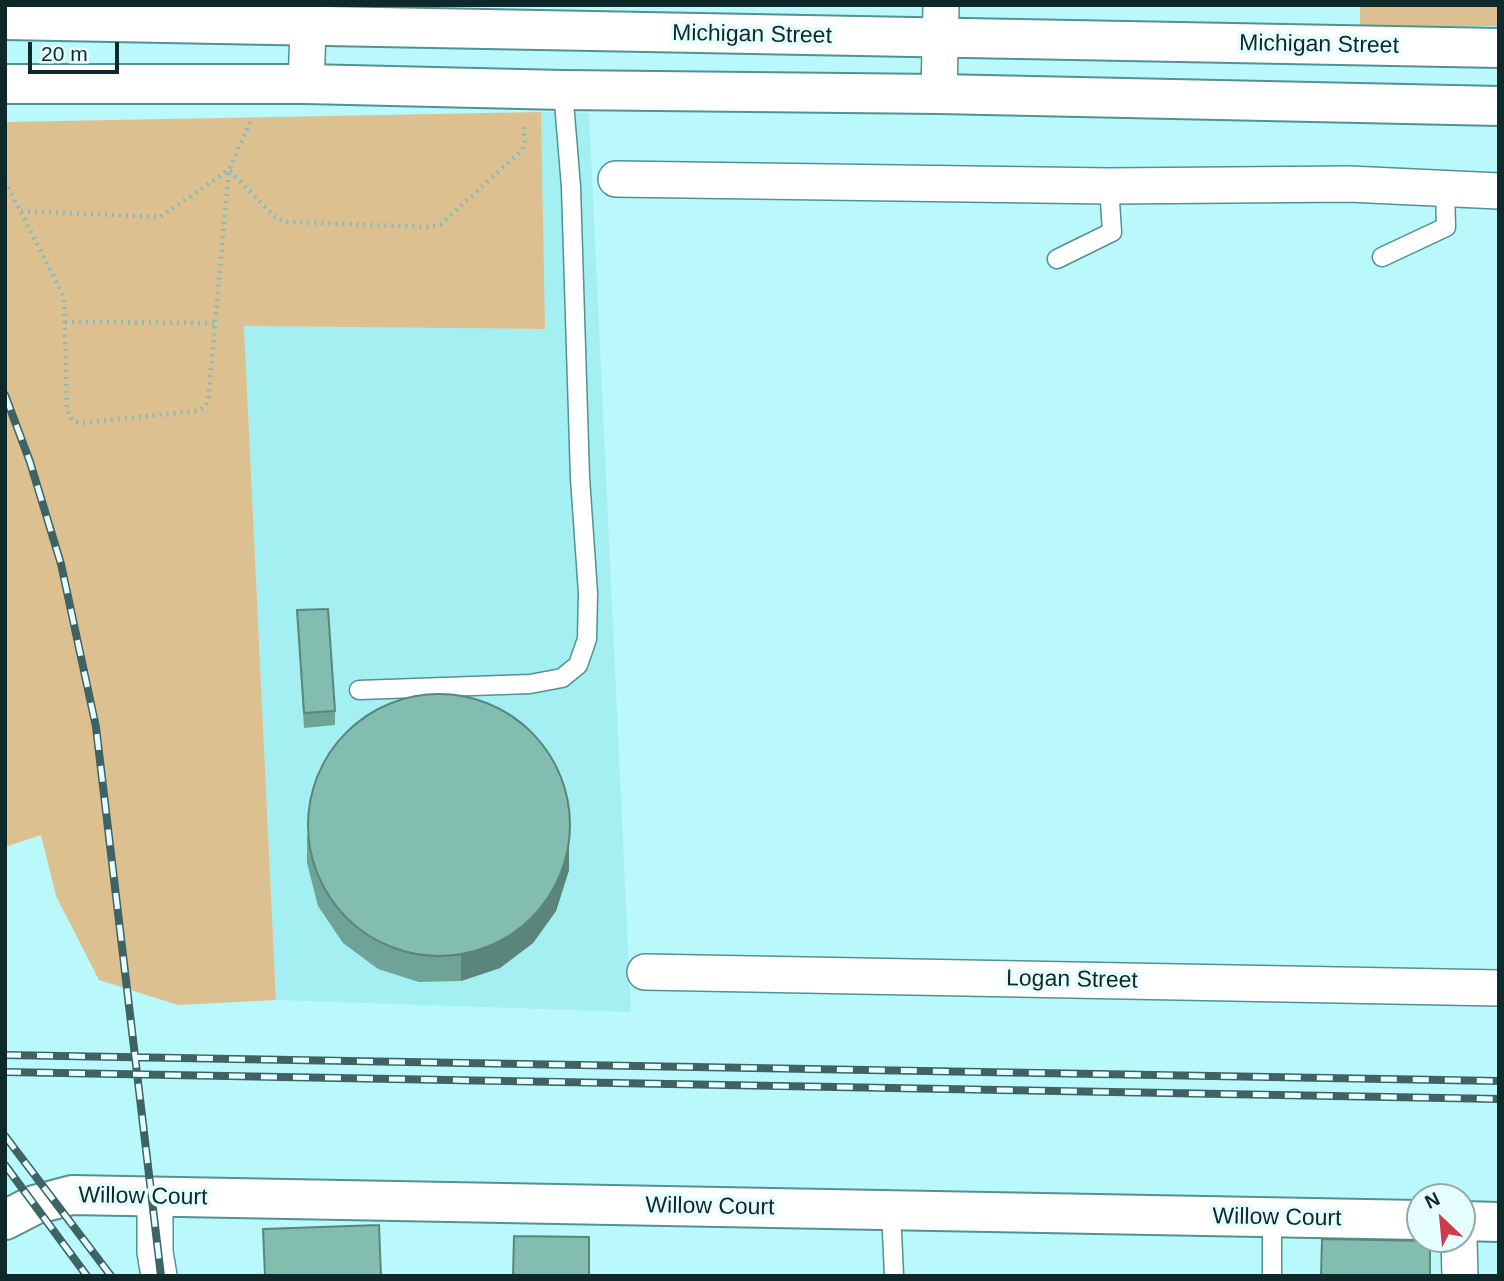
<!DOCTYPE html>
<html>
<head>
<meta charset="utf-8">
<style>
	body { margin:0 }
	#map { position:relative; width:1504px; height:1281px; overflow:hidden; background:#b9f9fc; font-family:Arial,sans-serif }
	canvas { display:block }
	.frame { position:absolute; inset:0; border:7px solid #0f292a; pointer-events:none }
	.north { position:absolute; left:1406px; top:1183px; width:70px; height:70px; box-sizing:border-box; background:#e6feff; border:2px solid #90a9aa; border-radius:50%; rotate:334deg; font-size:19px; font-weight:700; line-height:28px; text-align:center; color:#0f292a }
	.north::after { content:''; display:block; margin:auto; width:24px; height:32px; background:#cc3c4b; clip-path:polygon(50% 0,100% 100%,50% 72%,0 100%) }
	.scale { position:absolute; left:28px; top:42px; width:91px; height:32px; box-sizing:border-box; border:4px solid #0f292a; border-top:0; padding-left:9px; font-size:21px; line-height:24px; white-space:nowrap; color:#0f292a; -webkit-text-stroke:5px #e6feff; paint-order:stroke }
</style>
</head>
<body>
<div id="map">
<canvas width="1504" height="1281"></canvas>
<div class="frame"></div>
<div class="north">N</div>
<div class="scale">20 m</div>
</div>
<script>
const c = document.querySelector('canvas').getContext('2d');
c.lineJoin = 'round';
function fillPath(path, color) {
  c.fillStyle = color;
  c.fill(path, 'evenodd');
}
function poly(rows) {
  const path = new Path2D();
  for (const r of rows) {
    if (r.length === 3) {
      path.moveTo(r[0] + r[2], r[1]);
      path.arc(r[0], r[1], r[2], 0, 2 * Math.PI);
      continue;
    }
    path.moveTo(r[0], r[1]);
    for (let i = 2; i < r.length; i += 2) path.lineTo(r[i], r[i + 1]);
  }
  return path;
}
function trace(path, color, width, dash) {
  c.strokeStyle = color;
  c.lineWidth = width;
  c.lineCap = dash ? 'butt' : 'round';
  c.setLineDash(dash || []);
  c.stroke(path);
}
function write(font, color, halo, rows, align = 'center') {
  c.font = font + ' Arial,sans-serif';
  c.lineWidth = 7;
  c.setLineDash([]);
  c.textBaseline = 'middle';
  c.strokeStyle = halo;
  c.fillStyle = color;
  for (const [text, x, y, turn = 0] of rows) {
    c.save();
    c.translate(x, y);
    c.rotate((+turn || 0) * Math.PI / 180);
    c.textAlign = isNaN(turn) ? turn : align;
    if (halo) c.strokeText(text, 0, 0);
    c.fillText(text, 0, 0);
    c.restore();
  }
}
fillPath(poly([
	[541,112,589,113,631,1012,276,1000,244,326,544,329]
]), '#a4eff2');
fillPath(poly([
	[1360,5,1499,5,1499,26,1360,26],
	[541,112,545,329,244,326,276,1000,178,1005,99,980,56,896,41,835,5,847,5,122]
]), '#ddc090');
const lane = poly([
	[1382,257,1446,227,1445,189],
	[1057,259,1112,232,1109,186],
	[359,690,530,684,562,678,578,665,587,639,588,593,580,478,571,187,563,90],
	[891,1210,894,1276],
	[1272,1218,1272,1276]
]);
const street = poly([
	[306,84,309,5],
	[939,94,941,5],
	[616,179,1109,186,1349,184,1499,191],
	[645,972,1499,988],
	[155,1197,155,1252,159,1276],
	[1459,1239,1460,1276]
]);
const secondary = poly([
	[5,20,1499,48],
	[5,84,306,84,563,90,939,94,1499,106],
	[5,1220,34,1205,72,1195,1420,1220],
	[1462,1221,1499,1222]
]);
trace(lane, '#539193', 21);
trace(street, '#539193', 38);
trace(secondary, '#539193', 42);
trace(poly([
	[5,181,64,297,67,410,73,421,82,423,196,411,204,408,208,401,229,170,250,122],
	[21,211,160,217,229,170,275,217,285,222,431,227,441,224,522,150,525,144,524,127],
	[65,322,215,323]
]), '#86babd', 4.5, [2, 5]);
trace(lane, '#fff', 18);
trace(street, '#fff', 35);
trace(secondary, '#fff', 38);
const rail = poly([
	[5,395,30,462,61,564,96,727,161,1276],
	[5,1055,1499,1081],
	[5,1072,1499,1099],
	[5,1136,111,1276],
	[5,1165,87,1276]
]);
trace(rail, '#3e6364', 8);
trace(rail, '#e6feff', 5, [16]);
fillPath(poly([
	[297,610,335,711,335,725,304,728],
	[307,836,569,870,556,911,533,943,500,968,461,981,419,982,378,969,343,943,318,906,307,863]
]), '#70a397');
fillPath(poly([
	[569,843,569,870,556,911,533,943,500,968,461,981,461,954]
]), '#5b847b');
const building = poly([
	[328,609,335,711,304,713,297,610,328,609],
	[439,825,131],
	[379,1225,381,1276,265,1276,263,1229,379,1225],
	[514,1236,589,1237,589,1276,513,1276,514,1236],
	[1322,1239,1430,1241,1430,1276,1321,1276,1322,1239]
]);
fillPath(building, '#82bdb0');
trace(building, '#5b847b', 2);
write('23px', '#0f292a', '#e6feff', [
	["Michigan Street",752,35,1],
	["Michigan Street",1319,45,1],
	["Logan Street",1072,980,1],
	["Willow Court",143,1197,1],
	["Willow Court",710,1207,1],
	["Willow Court",1277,1218,1]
]);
</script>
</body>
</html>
